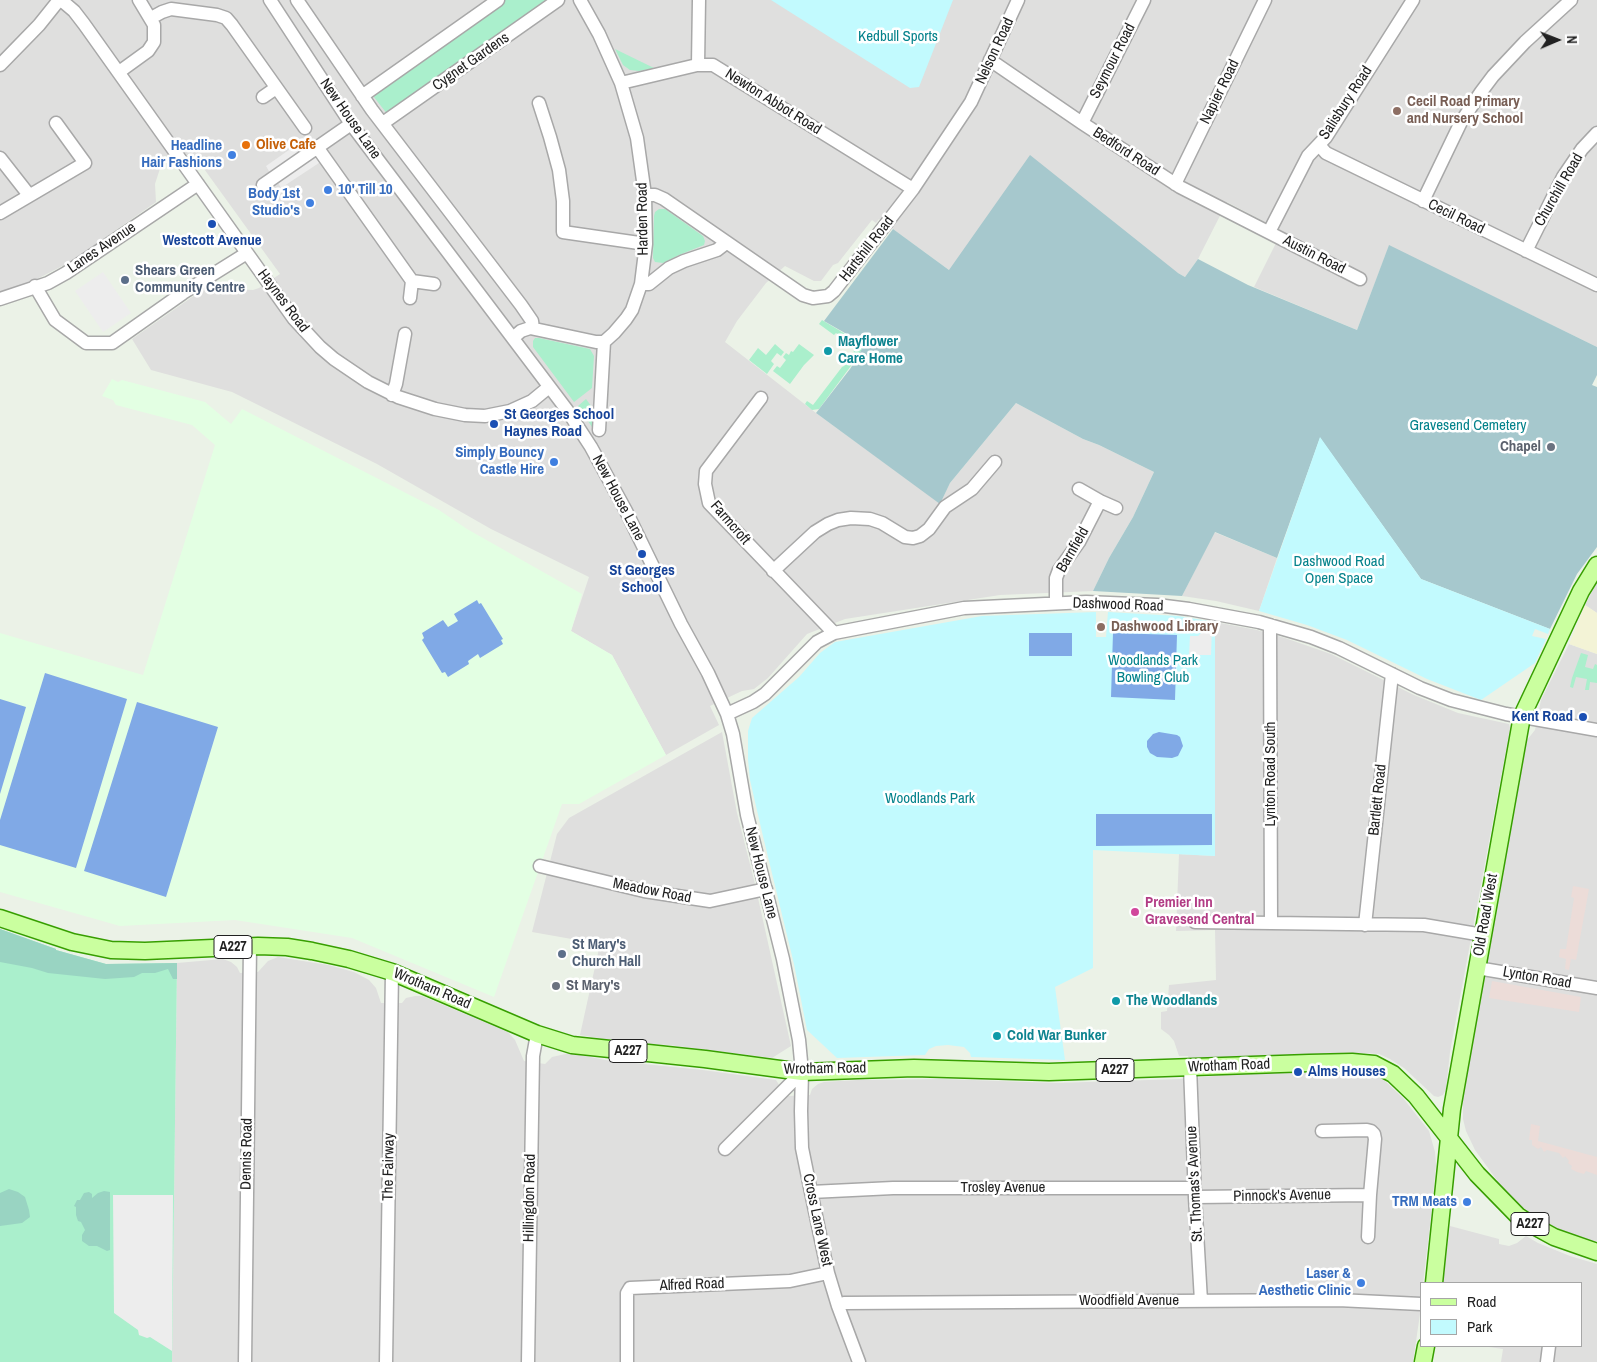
<!DOCTYPE html>
<html>
<head>
<meta charset="utf-8">
<style>
	body { margin:0 }
	#map { position:relative; width:1597px; height:1362px; overflow:hidden; background:#ebf2e7; font-family:"Archivo Narrow",sans-serif }
	canvas { display:block }
	.legend { position:absolute; left:1420px; top:1282px; width:162px; height:65px; box-sizing:border-box; background:#fff; border:1px solid #a6a6a6; margin:0; padding:6px 9px; list-style:none; font-size:15px; color:#212121 }
	.legend li { display:flex; align-items:center; gap:10px; height:25px }
	.legend b { width:25px; border:1px solid #a6a6a6 }
	.north { position:absolute; left:1532px; top:15px; width:50px; height:50px; -webkit-text-stroke:4px #fff; paint-order:stroke; rotate:89deg; font-size:14px; font-weight:700; line-height:20px; text-align:center; color:#212121 }
	.north::after { content:''; display:block; margin:auto; width:18px; height:22px; background:#212121; clip-path:polygon(50% 0,100% 100%,50% 72%,0 100%) }
</style>
</head>
<body>
<div id="map">
<canvas width="1597" height="1362"></canvas>
<ul class="legend">
<li><b style="height:6px;background:#caff9f"></b>Road</li>
<li><b style="height:14px;background:#c2fafe"></b>Park</li>
</ul>
<div class="north">N</div>
</div>
<script>
const c = document.querySelector('canvas').getContext('2d');
c.lineJoin = 'round';
function fillPath(path, color) {
  c.fillStyle = color;
  c.fill(path, 'evenodd');
}
function poly(rows) {
  const path = new Path2D();
  for (const r of rows) {
    path.moveTo(r[0], r[1]);
    for (let i = 2; i < r.length; i += 2) path.lineTo(r[i], r[i + 1]);
  }
  return path;
}
function trace(path, color, width, dash) {
  c.strokeStyle = color;
  c.lineWidth = width;
  c.lineCap = dash ? 'butt' : 'round';
  c.setLineDash(dash || []);
  c.stroke(path);
}
function write(font, color, halo, rows, align = 'center') {
  c.font = font + ' "Archivo Narrow",sans-serif';
  c.lineWidth = 5;
  c.setLineDash([]);
  c.textBaseline = 'middle';
  c.strokeStyle = halo;
  c.fillStyle = color;
  for (const [text, x, y, turn = 0] of rows) {
    c.save();
    c.translate(x, y);
    c.rotate((+turn || 0) * Math.PI / 180);
    c.textAlign = isNaN(turn) ? turn : align;
    if (halo) c.strokeText(text, 0, 0);
    c.fillText(text, 0, 0);
    c.restore();
  }
}
fillPath(poly([
	[0,0,1597,0,1597,347,1389,246,1357,330,1254,287,1282,231,1227,202,1198,259,1185,277,1178,273,949,270,879,219,876,223,872,220,838,263,833,265,821,281,814,281,785,266,766,283,737,321,725,342,816,413,940,503,950,483,1016,403,1083,439,1099,445,1154,472,1133,517,1109,558,1093,591,1000,595,845,619,807,634,768,678,754,689,742,691,710,706,719,725,666,755,612,655,571,631,589,577,491,529,377,464,232,392,151,370,132,339,215,281,231,289,253,290,259,288,280,274,194,155,164,156,155,184,156,202,72,261,33,281,0,292],
	[1214,532,1277,558,1259,611,1216,601,1182,596],
	[1597,582,1597,613,1585,605],
	[1215,622,1257,630,1285,638,1331,654,1414,695,1458,713,1509,724,1510,728,1450,1052,1446,1089,1443,1095,1438,1097,1434,1096,1404,1068,1390,1059,1379,1054,1364,1053,1189,1059,1188,1056,1179,1056,1174,1041,1169,1035,1161,1029,1161,1012,1167,1011,1169,985,1216,980,1215,930,1176,931,1179,854,1215,856],
	[1569,644,1597,654,1597,1241,1594,1242,1566,1232,1542,1221,1522,1207,1504,1190,1475,1150,1466,1131,1463,1119,1463,1097,1527,740,1535,730,1541,700],
	[722,732,737,813,754,880,791,1046,772,1058,669,1045,627,1043,580,1035,600,944,532,932,557,834,569,818],
	[278,957,328,965,354,972,369,980,376,988,381,1003,402,1003,406,998,415,996,422,996,508,1032,515,1040,524,1061,545,1064,552,1057,570,1053,605,1060,703,1070,776,1080,781,1088,788,1096,810,1095,812,1089,818,1084,824,1082,858,1080,943,1079,1056,1083,1180,1079,1226,1075,1356,1071,1370,1074,1384,1080,1403,1098,1429,1131,1435,1152,1436,1165,1430,1225,1423,1283,1421,1283,1421,1307,1413,1362,172,1362,177,963,223,959,231,962,237,967,240,973,258,972,268,961],
	[1450,1226,1499,1239,1499,1244,1509,1246,1517,1243,1526,1236,1538,1243,1570,1256,1597,1264,1597,1362,1501,1362,1503,1349,1482,1346,1581,1346,1581,1283,1443,1283]
]), '#dfdfde');
fillPath(poly([
	[1585,605,1597,613,1597,654,1569,644]
]), '#f3f3d6');
fillPath(poly([
	[1573,886,1589,889,1576,960,1571,959,1569,970,1565,969,1566,959,1559,957,1560,949,1566,949,1574,898,1571,897],
	[1492,981,1581,997,1579,1012,1489,998],
	[1531,1124,1540,1126,1538,1141,1597,1157,1597,1175,1586,1171,1584,1174,1577,1172,1571,1169,1572,1166,1568,1163,1569,1161,1565,1156,1563,1158,1559,1153,1547,1150,1544,1152,1541,1147,1538,1149,1532,1145,1532,1140,1529,1140]
]), '#ecdcd8');
fillPath(poly([
	[112,379,118,382,122,380,205,402,231,424,242,409,244,410,439,510,467,529,582,594,571,631,612,655,666,755,579,804,562,804,494,997,352,938,235,920,120,926,0,892,0,633,143,675,215,445,192,425,116,405,113,400,102,396]
]), '#e3ffe3');
fillPath(poly([
	[502,0,555,0,388,115,370,92],
	[615,49,654,68,639,71,630,70,623,65],
	[659,209,665,209,703,236,705,241,704,245,679,255,663,263,655,262,653,258,654,216,655,212],
	[822,320,852,338,848,342,836,333,834,335,819,324],
	[535,338,539,338,590,349,594,356,592,388,574,402,533,347,533,341],
	[856,340,864,344,859,355,819,409,812,410,805,404,807,401,813,405,842,367,844,366,854,354,853,345],
	[775,344,784,352,781,356,777,353,771,361,774,364,767,374,749,360,758,348,766,355],
	[799,344,814,355,804,365,790,384,773,371,777,366,780,368,786,360,783,357,786,353,789,355,791,351,793,352],
	[586,399,594,410,592,427,578,406],
	[1581,653,1588,655,1585,667,1593,669,1595,664,1597,665,1597,683,1590,682,1589,690,1585,690,1587,679,1576,677,1573,688,1570,687,1572,678],
	[0,929,56,949,56,950,106,964,177,963,172,1362,0,1362]
]), '#aaefcc');
fillPath(poly([
	[0,929,56,949,56,950,106,964,177,963,177,979,173,979,168,969,155,973,142,973,134,977,105,979,48,973,32,968,0,962],
	[9,1189,18,1192,25,1197,29,1210,30,1217,22,1223,0,1226,0,1193],
	[104,1191,110,1192,110,1250,107,1251,97,1246,89,1246,82,1241,82,1235,85,1230,81,1222,78,1221,76,1215,76,1207,74,1206,77,1200,80,1200,84,1193,89,1192,92,1194,92,1198,98,1193]
]), '#99d4c2');
fillPath(poly([
	[1030,155,1178,273,1185,277,1198,259,1248,285,1357,330,1389,245,1597,347,1597,375,1592,385,1597,387,1597,547,1577,574,1550,629,1421,579,1320,438,1277,558,1215,532,1182,596,1093,591,1109,558,1133,517,1154,472,1099,445,1083,439,1016,403,950,483,940,504,816,413,850,369,859,355,864,344,824,321,893,229,949,270]
]), '#a6c8cd');
fillPath(poly([
	[771,0,953,0,919,87,910,88],
	[1320,437,1421,579,1550,629,1548,634,1535,629,1532,636,1546,639,1535,663,1481,700,1427,679,1347,640,1307,625,1259,611],
	[1096,612,1096,637,1106,637,1108,612,1178,616,1215,622,1215,856,1093,850,1093,968,1055,987,1065,1060,971,1057,970,1053,964,1047,948,1045,936,1046,929,1049,925,1055,837,1058,807,1030,794,964,762,832,750,780,748,759,748,731,752,718,799,677,820,653,835,642,982,616]
]), '#c2fafe');
fillPath(poly([
	[477,600,479,604,481,603,503,639,501,640,503,644,480,658,478,654,468,661,469,664,448,677,445,672,442,673,422,640,424,638,422,633,443,620,448,627,458,621,454,614],
	[1029,633,1072,633,1072,656,1029,656],
	[1113,633,1177,635,1175,700,1111,697],
	[45,673,127,699,76,868,0,845,0,820],
	[0,699,26,707,0,794],
	[137,702,218,727,166,897,84,871],
	[1159,732,1177,735,1180,737,1183,746,1178,756,1172,758,1157,757,1150,753,1147,747,1147,741,1153,734],
	[1096,814,1212,814,1212,845,1096,846]
]), '#80a9e6');
fillPath(poly([
	[304,137,309,144,300,150,300,151,270,173,266,166,296,145,295,143],
	[317,154,322,161,281,188,277,181],
	[103,272,131,313,103,332,75,291],
	[1207,627,1212,627,1211,655,1189,655,1190,636,1198,636],
	[113,1195,173,1195,172,1351,150,1337,147,1338,139,1335,138,1330,114,1313]
]), '#ededed');
const minor = poly([
	[61,0,74,11,84,24,294,319,320,347,334,359,368,382,398,397,435,409,465,415,485,416,510,411,532,401,549,387],
	[270,0,351,124,567,410,591,447,626,511,681,624,708,673,727,714,733,734,747,815,783,959,799,1040,802,1072,801,1111,802,1148,811,1192,828,1273,838,1306,859,1362],
	[297,0,372,110,521,305,532,321,533,328],
	[151,18,162,12,171,9,217,15,226,18,232,25,305,128],
	[990,60,1082,123,1180,187,1360,279],
	[0,65,39,25,59,0],
	[698,65,699,0],
	[119,72,148,51,154,42,154,25,139,0],
	[621,83,697,65,713,65,913,189],
	[362,96,498,0],
	[263,97,276,88],
	[539,103,550,137,559,170,563,201,563,232,646,244],
	[383,123,558,0],
	[1082,123,1144,0],
	[1319,145,1326,153,1597,285],
	[317,147,412,281,434,284],
	[0,158,29,195],
	[1175,184,1265,0],
	[263,185,351,124],
	[645,195,655,195,664,199,803,295,813,298,828,296,834,291,913,189,971,102,1018,0],
	[1423,201,1461,122,1481,92,1493,76,1525,42,1571,0],
	[0,213,85,163,56,123],
	[1269,232,1308,156,1326,137,1413,0],
	[1526,251,1563,177,1582,149,1597,133],
	[641,284,649,284,669,268,684,261,717,250,726,243],
	[35,286,55,320,86,343,112,343,183,293,247,253],
	[410,298,412,281],
	[0,299,48,283,66,273,198,184],
	[513,338,521,331,530,328,596,342,604,342,614,333,626,319,632,310,641,284,646,244,645,195,637,138,621,83,599,34,580,0],
	[392,395,396,384,405,334],
	[761,398,706,471,705,484,709,503,834,633],
	[599,430,604,342],
	[1079,489,1100,501],
	[773,571,815,532,828,524,838,520,851,518,870,519,882,523,905,537,913,538,920,536,929,529,945,507,972,489,995,462],
	[1056,603,1056,578,1059,570,1079,542,1100,501,1116,508],
	[1270,625,1271,923],
	[727,714,753,702,765,694,817,642,834,633,964,608,1086,602,1157,605,1189,609,1259,622,1311,637,1339,648,1420,688,1451,700,1506,714,1597,730],
	[540,866,644,891,710,901,766,889],
	[1195,922,1424,925,1483,935],
	[1365,925,1392,674],
	[1477,968,1597,988],
	[1190,1067,1195,1197,1201,1301],
	[1322,1131,1367,1130,1371,1131,1374,1134,1375,1139,1370,1195,1368,1237],
	[725,1149,802,1072],
	[811,1192,893,1188,1194,1188],
	[1195,1197,1370,1195],
	[838,1306,844,1303,1338,1300,1421,1304],
	[245,1362,250,946],
	[386,1362,392,972],
	[528,1362,533,1056,537,1034],
	[627,1362,627,1293,630,1288,790,1281,828,1273],
	[1547,1362,1549,1346]
]);
const major = poly([
	[0,918,72,942,111,950,145,951,258,946,287,947,312,951,349,959,392,972,537,1034,572,1045,705,1059,802,1072,914,1068,1049,1072,1309,1063,1352,1062,1374,1064,1393,1074,1416,1096,1477,1174,1518,1216,1532,1225,1554,1237,1597,1252],
	[1434,1283,1452,1109,1522,716,1581,591,1597,565],
	[1423,1362,1426,1346]
]);
trace(minor, '#a8a8a8', 15);
trace(major, '#379e00', 19);
trace(minor, '#fff', 12);
trace(major, '#caff9f', 16);
for (const [x, y, r, color] of [
	[1397,111,5,"#8d6e63"],
	[246,145,5,"#e8710a"],
	[232,155,5,"#3f7fe0"],
	[328,190,5,"#3f7fe0"],
	[310,203,5,"#3f7fe0"],
	[212,224,5,"#1a4fb4"],
	[125,280,5,"#5c6f8a"],
	[828,351,5,"#0f9aa8"],
	[494,424,5,"#1a4fb4"],
	[1551,447,5,"#6b7280"],
	[554,462,5,"#3f7fe0"],
	[642,554,5,"#1a4fb4"],
	[1101,627,5,"#8d6e63"],
	[1583,717,5,"#1a4fb4"],
	[1135,912,5,"#d1479c"],
	[562,954,5,"#5c6f8a"],
	[556,986,5,"#6b7280"],
	[1116,1001,5,"#0f9aa8"],
	[997,1036,5,"#0f9aa8"],
	[1298,1072,5,"#1a4fb4"],
	[1467,1202,5,"#3f7fe0"],
	[1361,1283,5,"#3f7fe0"]
]) {
  const dot = new Path2D();
  dot.arc(x, y, r, 0, 2 * Math.PI);
  c.fillStyle = color;
  c.fill(dot);
  trace(dot, '#fff', 2);
}
for (const [x, y, w] of [
	[233,947,38],
	[628,1051,38],
	[1115,1070,38],
	[1530,1224,38]
]) {
  const box = new Path2D();
  box.roundRect(x - w / 2, y - 11.5, w, 23, 4);
  c.fillStyle = '#fff';
  c.fill(box);
  trace(box, '#212121', 1);
}
write('bold 14px', '#212121', null, [
	["A227",233,947],
	["A227",628,1051],
	["A227",1115,1070],
	["A227",1530,1224]
]);
write('15px', '#03828b', '#fff', [
	["Kedbull Sports",898,37],
	["Gravesend Cemetery",1468,426],
	["Dashwood Road",1339,562],
	["Open Space",1339,579],
	["Woodlands Park",1153,661],
	["Bowling Club",1153,678],
	["Woodlands Park",930,799]
]);
write('15px', '#212121', '#fff', [
	["Nelson Road",995,51,-65],
	["Seymour Road",1113,61,-63],
	["Cygnet Gardens",471,62,-35],
	["Napier Road",1220,92,-64],
	["Newton Abbot Road",773,102,32],
	["Salisbury Road",1346,103,-57],
	["New House Lane",350,119,55],
	["Bedford Road",1126,152,33],
	["Churchill Road",1559,190,-60],
	["Cecil Road",1456,217,26],
	["Harden Road",643,219,-91],
	["Lanes Avenue",102,248,-34],
	["Hartshill Road",867,249,-52],
	["Austin Road",1314,255,27],
	["Haynes Road",283,301,53],
	["New House Lane",618,498,62],
	["Farmcroft",730,523,49],
	["Barnfield",1073,550,-60],
	["Dashwood Road",1118,605,2],
	["Lynton Road South",1271,774,-90],
	["Bartlett Road",1378,800,-84],
	["New House Lane",761,873,76],
	["Meadow Road",652,891,11],
	["Old Road West",1486,915,-80],
	["Lynton Road",1537,978,10],
	["Wrotham Road",432,989,23],
	["Wrotham Road",1229,1066,-2],
	["Wrotham Road",825,1069,-1],
	["Dennis Road",247,1154,-89],
	["The Fairway",389,1167,-89],
	["St. Thomas's Avenue",1195,1184,-93],
	["Trosley Avenue",1003,1188],
	["Pinnock's Avenue",1282,1196,-1],
	["Hillingdon Road",530,1198,-89],
	["Cross Lane West",817,1220,78],
	["Alfred Road",692,1285,-2],
	["Woodfield Avenue",1129,1301]
]);
write('bold 15px', '#785e54', '#fff', [
	["Cecil Road Primary",1407,102],
	["and Nursery School",1407,119],
	["Dashwood Library",1111,627]
], 'left');
write('bold 15px', '#c56008', '#fff', [
	["Olive Cafe",256,145]
], 'left');
write('bold 15px', '#366cbe', '#fff', [
	["Headline",222,146],
	["Hair Fashions",222,163],
	["10' Till 10",338,190,"left"],
	["Body 1st",300,194],
	["Studio's",300,211],
	["Simply Bouncy",544,453],
	["Castle Hire",544,470],
	["TRM Meats",1457,1202],
	["Laser &",1351,1274],
	["Aesthetic Clinic",1351,1291]
], 'right');
write('bold 15px', '#164399', '#fff', [
	["Westcott Avenue",212,241],
	["St Georges School",504,415,"left"],
	["Haynes Road",504,432,"left"],
	["St Georges",642,571],
	["School",642,588],
	["Kent Road",1573,717,"right"],
	["Alms Houses",1308,1072,"left"]
]);
write('bold 15px', '#4e5e75', '#fff', [
	["Shears Green",135,271],
	["Community Centre",135,288],
	["St Mary's",572,945],
	["Church Hall",572,962]
], 'left');
write('bold 15px', '#0d838f', '#fff', [
	["Mayflower",838,342],
	["Care Home",838,359],
	["The Woodlands",1126,1001],
	["Cold War Bunker",1007,1036]
], 'left');
write('bold 15px', '#5b616d', '#fff', [
	["Chapel",1541,447],
	["St Mary's",566,986,"left"]
], 'right');
write('bold 15px', '#b23c85', '#fff', [
	["Premier Inn",1145,903],
	["Gravesend Central",1145,920]
], 'left');
</script>
</body>
</html>
